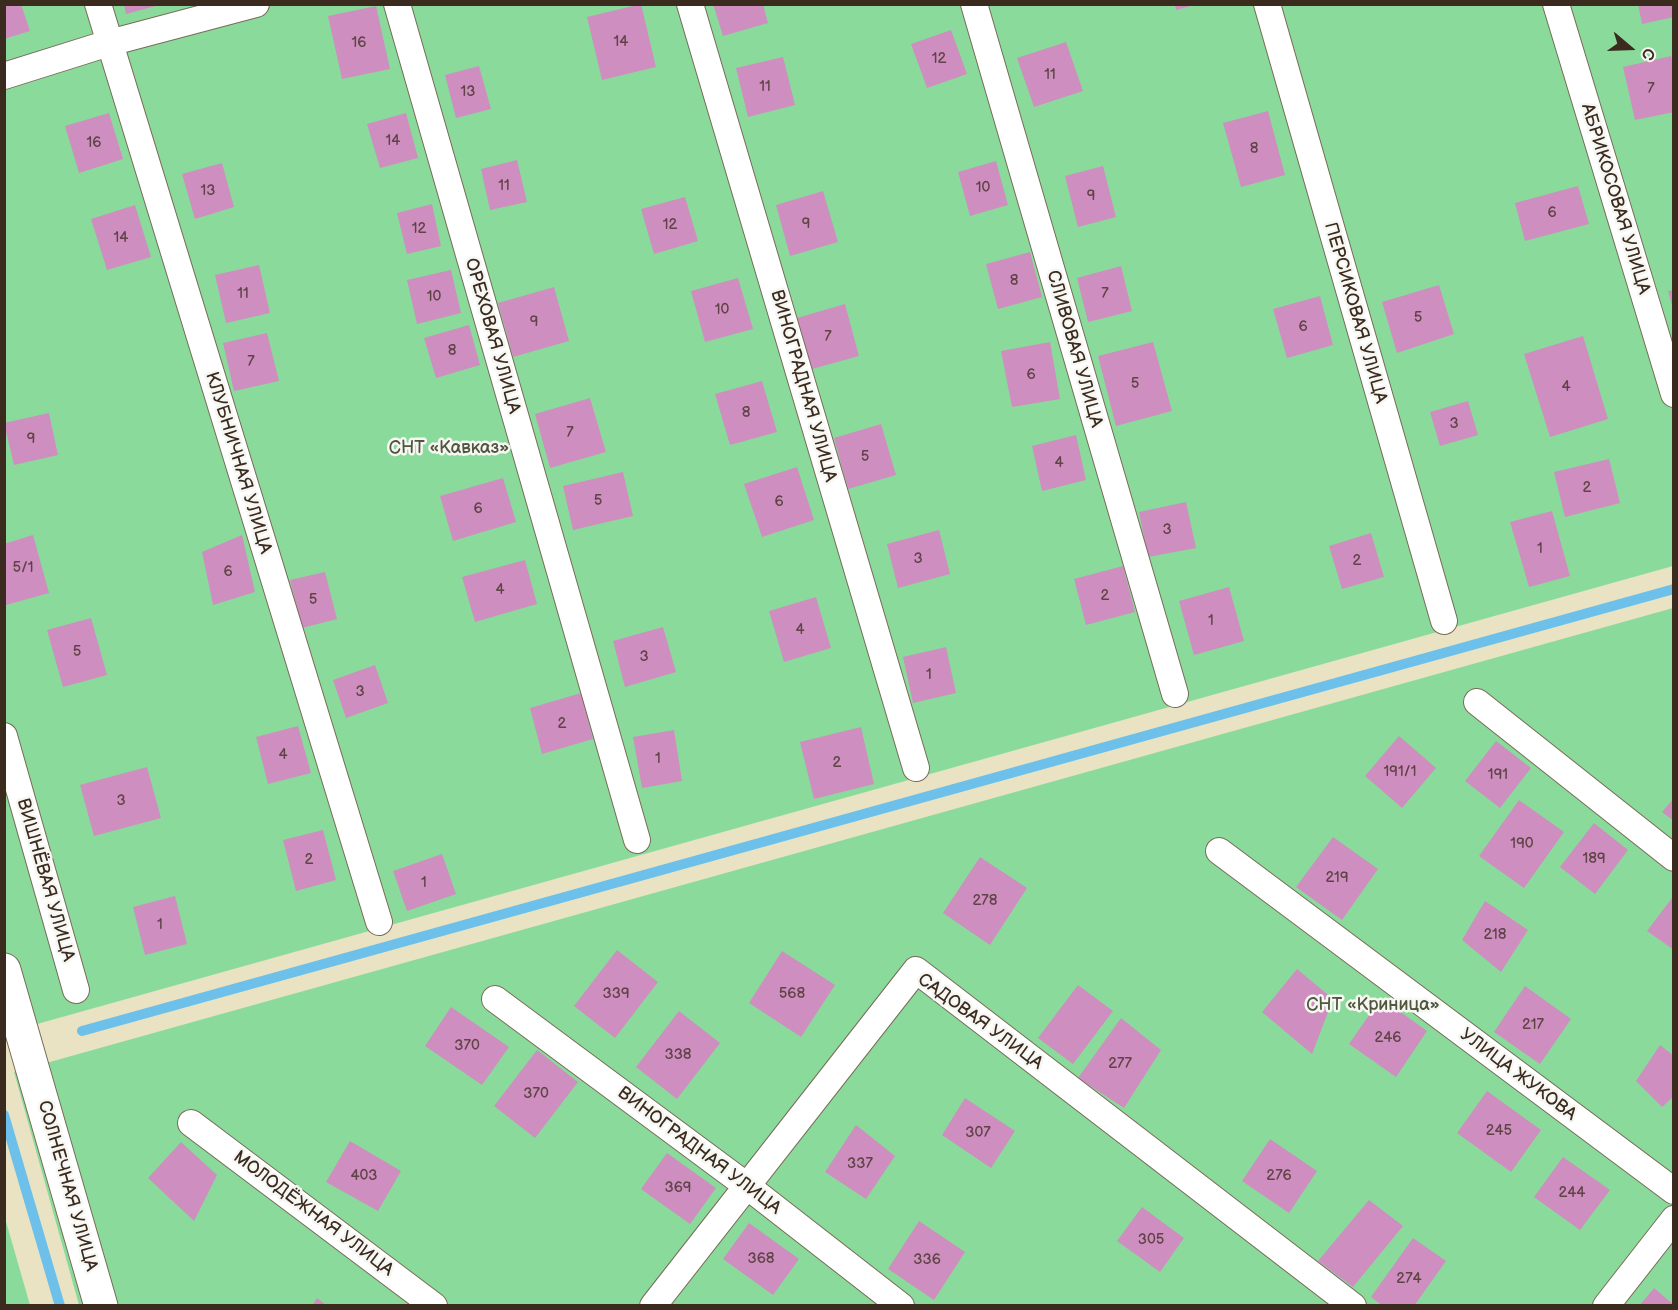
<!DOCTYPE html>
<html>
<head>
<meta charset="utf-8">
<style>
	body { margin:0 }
	#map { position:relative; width:1678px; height:1310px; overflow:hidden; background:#e9e3c3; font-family:"Balsamiq Sans",sans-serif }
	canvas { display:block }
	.frame { position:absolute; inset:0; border:6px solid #3b2a1e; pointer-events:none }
	.north { position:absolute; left:1600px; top:18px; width:60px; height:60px; -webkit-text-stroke:4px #f6f6f2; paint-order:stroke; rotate:109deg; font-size:16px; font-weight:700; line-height:24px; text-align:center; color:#3b2a1e }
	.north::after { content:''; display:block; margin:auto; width:21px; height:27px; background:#3b2a1e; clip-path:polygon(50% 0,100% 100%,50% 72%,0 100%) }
</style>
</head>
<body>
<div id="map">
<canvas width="1678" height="1310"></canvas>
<div class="frame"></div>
<div class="north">С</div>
</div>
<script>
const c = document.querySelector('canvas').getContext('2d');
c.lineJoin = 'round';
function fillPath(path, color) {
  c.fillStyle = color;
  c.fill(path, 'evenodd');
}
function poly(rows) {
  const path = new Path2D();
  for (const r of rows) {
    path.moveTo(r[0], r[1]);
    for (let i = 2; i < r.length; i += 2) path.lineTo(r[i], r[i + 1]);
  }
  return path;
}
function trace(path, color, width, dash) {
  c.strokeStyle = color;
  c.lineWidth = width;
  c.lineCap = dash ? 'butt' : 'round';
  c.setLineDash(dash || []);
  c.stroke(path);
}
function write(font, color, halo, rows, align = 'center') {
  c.font = font + ' "Balsamiq Sans",sans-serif';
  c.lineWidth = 5;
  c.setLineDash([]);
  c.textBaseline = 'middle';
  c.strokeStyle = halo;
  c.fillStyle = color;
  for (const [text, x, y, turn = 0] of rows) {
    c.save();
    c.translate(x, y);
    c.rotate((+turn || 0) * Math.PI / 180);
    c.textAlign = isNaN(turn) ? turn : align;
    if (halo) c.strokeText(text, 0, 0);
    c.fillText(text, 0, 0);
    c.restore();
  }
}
fillPath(poly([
	[5,5,1673,5,1673,566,5,1033],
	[1673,608,1673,1305,79,1305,14,1072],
	[5,1218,30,1305,5,1305]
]), '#8adb9b');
trace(poly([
	[82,1031,1674,589],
	[4,1115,60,1306]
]), '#6cc0e9', 10);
fillPath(poly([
	[4,4,21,4,30,31,4,39],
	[124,4,159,4,159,5,126,14],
	[641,4,656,67,602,80,587,17],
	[713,4,763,4,768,23,723,36],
	[1175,4,1194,4,1194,5,1176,10],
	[1638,4,1674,4,1674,17,1642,24],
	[376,6,390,69,342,79,328,16],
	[951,30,967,74,927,88,911,44],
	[1066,42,1083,91,1034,107,1017,58],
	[1671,56,1674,67,1674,112,1635,120,1623,67],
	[783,57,795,105,748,117,736,68],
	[479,66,491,109,456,118,445,75],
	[1268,111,1285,175,1241,187,1223,123],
	[109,113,123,159,79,173,65,126],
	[406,113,418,158,380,168,367,124],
	[517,160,527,202,490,210,481,169],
	[996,161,1008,205,970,216,958,172],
	[222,163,234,207,195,219,182,174],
	[1103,166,1116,217,1078,227,1065,176],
	[1578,186,1589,224,1525,241,1515,203],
	[823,191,838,242,790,256,776,205],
	[685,197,698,241,654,254,641,209],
	[432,204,441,246,407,254,397,213],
	[135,205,151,257,107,270,91,219],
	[1030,252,1042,297,998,309,986,264],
	[259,265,270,313,226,323,215,275],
	[1121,266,1132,311,1088,322,1077,278],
	[451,270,461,313,417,324,407,280],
	[738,278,753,329,705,342,691,291],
	[1439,285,1454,334,1397,353,1382,302],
	[554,287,569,341,513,357,498,303],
	[1674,290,1674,309,1673,309,1668,291],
	[1320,296,1333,345,1287,358,1273,309],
	[845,304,859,356,812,369,797,318],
	[469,325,480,365,436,378,424,338],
	[267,333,279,381,234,391,223,343],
	[1583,336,1608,419,1550,437,1524,354],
	[1050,342,1060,399,1012,407,1001,351],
	[1153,342,1172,411,1116,426,1098,356],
	[762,381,777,432,730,445,715,394],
	[590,398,606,452,550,468,535,414],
	[1468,401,1478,435,1440,446,1430,412],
	[49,413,58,455,14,465,4,423],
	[881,424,896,475,848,489,834,438],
	[1076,435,1086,480,1042,491,1032,446],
	[1609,459,1620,503,1565,517,1554,472],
	[797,467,814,520,762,537,744,484],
	[623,472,633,516,573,530,563,486],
	[503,478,516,522,453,541,440,496],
	[1186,502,1196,548,1148,557,1139,512],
	[1552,511,1570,576,1529,587,1510,522],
	[939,530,950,574,898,588,887,544],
	[1371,533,1384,577,1342,589,1329,546],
	[33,535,49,593,6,605,4,544],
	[242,535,255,592,213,605,202,552],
	[525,560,537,604,475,622,462,577],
	[1123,566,1135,612,1086,625,1074,579],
	[325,572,337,619,302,628,290,580],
	[1229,587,1244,641,1194,655,1179,601],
	[816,597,831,648,784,662,769,611],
	[91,618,107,675,63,687,47,630],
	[663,627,676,672,625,687,613,641],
	[946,647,956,693,913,703,903,657],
	[375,665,388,703,346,718,333,680],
	[581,693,593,739,542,754,530,708],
	[298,726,311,773,268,784,256,737],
	[861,727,874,784,814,799,800,742],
	[674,730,682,781,642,788,633,737],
	[1399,736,1436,768,1402,808,1365,776],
	[1496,741,1531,768,1500,808,1465,781],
	[147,767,161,818,94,836,80,785],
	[1674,798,1674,821,1662,812],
	[1519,800,1564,832,1524,888,1479,856],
	[1594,823,1628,850,1595,894,1560,867],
	[323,830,336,880,296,891,283,840],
	[1333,837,1378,869,1342,920,1296,887],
	[442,854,456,894,407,911,393,871],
	[980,857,1027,888,990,945,943,913],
	[175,896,187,944,145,955,133,907],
	[1672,898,1674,899,1674,950,1647,931],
	[1485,901,1528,930,1501,972,1462,940],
	[617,950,658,982,615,1038,574,1006],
	[782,951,835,985,801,1037,749,1003],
	[1297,969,1333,999,1312,1054,1262,1012],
	[1078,985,1113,1011,1073,1064,1038,1038],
	[1525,986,1571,1019,1540,1064,1494,1032],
	[1381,998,1427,1031,1396,1077,1349,1044],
	[451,1007,509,1047,482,1085,425,1046],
	[679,1011,720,1043,677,1099,636,1067],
	[1121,1018,1161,1050,1124,1108,1078,1078],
	[1660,1045,1674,1056,1674,1096,1662,1107,1636,1081],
	[537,1050,578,1082,535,1138,494,1106],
	[1487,1091,1541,1130,1511,1172,1457,1133],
	[965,1098,1015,1131,991,1168,942,1135],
	[856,1125,895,1156,866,1199,825,1172],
	[1270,1139,1317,1171,1289,1213,1242,1181],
	[350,1141,401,1171,378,1211,326,1182],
	[181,1142,217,1175,194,1221,148,1178],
	[667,1153,716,1188,690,1224,641,1189],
	[1563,1157,1610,1190,1580,1230,1534,1197],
	[1369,1200,1403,1226,1353,1287,1318,1261],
	[1142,1207,1184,1238,1160,1272,1117,1241],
	[919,1221,965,1252,934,1300,888,1269],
	[749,1223,799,1259,773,1295,723,1259],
	[1413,1238,1446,1261,1414,1306,1383,1306,1371,1297],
	[1654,1288,1674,1305,1674,1306,1639,1306],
	[317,1298,327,1306,312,1306]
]), '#ce8ec0');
const street = poly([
	[98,4,379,922],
	[397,4,637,840],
	[690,4,916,768],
	[974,4,1175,694],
	[1267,4,1444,621],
	[1556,4,1674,394],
	[4,76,109,43,256,4],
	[1477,702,1674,858],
	[4,736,76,990],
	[1219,851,1674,1191],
	[495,999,747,1186,901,1306],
	[191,1123,434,1306],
	[653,1306,916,970,1353,1306],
	[1606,1306,1674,1219]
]);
const secondary = poly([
	[4,970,101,1306]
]);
trace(street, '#786b58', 28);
trace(secondary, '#786b58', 35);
trace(street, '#fff', 26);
trace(secondary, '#fff', 33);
write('15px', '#604346', null, [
	["14",621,42],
	["16",359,43],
	["12",939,59],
	["11",1050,75],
	["11",765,87],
	["7",1651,89],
	["13",468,92],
	["14",393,141],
	["16",94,143],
	["8",1254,149],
	["11",504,186],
	["10",983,188],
	["13",208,191],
	["9",1091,196],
	["6",1552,213],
	["9",806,224],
	["12",670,225],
	["12",419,229],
	["14",121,238],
	["8",1014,281],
	["11",243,294],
	["7",1105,294],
	["10",434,297],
	["10",722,310],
	["5",1418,318],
	["9",534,322],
	["6",1303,327],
	["7",828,337],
	["8",452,351],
	["7",251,362],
	["6",1031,375],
	["5",1135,384],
	["4",1566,387],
	["8",746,413],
	["3",1454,424],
	["7",570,433],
	["9",31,439],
	["5",865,457],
	["4",1059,463],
	["2",1587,488],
	["5",598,501],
	["6",779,502],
	["6",478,509],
	["3",1167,530],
	["1",1540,549],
	["3",918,559],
	["2",1357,561],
	["5/1",23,568],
	["6",228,572],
	["4",500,590],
	["2",1105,596],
	["5",313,600],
	["1",1211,621],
	["4",800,630],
	["5",77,652],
	["3",644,657],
	["1",929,675],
	["3",360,692],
	["2",562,724],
	["4",283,755],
	["1",658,759],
	["2",837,763],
	["191/1",1400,772],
	["191",1498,775],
	["3",121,801],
	["190",1522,844],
	["189",1594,859],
	["2",309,860],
	["219",1337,878],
	["1",424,883],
	["278",985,901],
	["1",160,925],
	["218",1495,935],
	["339",616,994],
	["568",792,994],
	["217",1533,1025],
	["246",1388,1038],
	["370",467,1046],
	["338",678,1055],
	["277",1120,1064],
	["370",536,1094],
	["245",1499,1131],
	["307",978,1133],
	["337",860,1164],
	["403",364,1176],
	["276",1279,1176],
	["369",678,1188],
	["244",1572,1193],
	["305",1151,1240],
	["368",761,1259],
	["336",927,1260],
	["274",1409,1279]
]);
write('18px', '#3b2a1e', '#f6f6f2', [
	["АБРИКОСОВАЯ УЛИЦА",1615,199,73],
	["ПЕРСИКОВАЯ УЛИЦА",1355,313,74],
	["ОРЕХОВАЯ УЛИЦА",492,336,74],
	["СЛИВОВАЯ УЛИЦА",1074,349,74],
	["ВИНОГРАДНАЯ УЛИЦА",803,386,74],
	["КЛУБНИЧНАЯ УЛИЦА",238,463,73],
	["ВИШНЁВАЯ УЛИЦА",45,880,74],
	["САДОВАЯ УЛИЦА",980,1022,36],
	["УЛИЦА ЖУКОВА",1518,1075,37],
	["ВИНОГРАДНАЯ УЛИЦА",699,1151,37],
	["СОЛНЕЧНАЯ УЛИЦА",67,1186,74],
	["МОЛОДЁЖНАЯ УЛИЦА",313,1214,37]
]);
write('18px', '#4f563d', '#f6f6f2', [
	["СНТ «Кавказ»",449,448],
	["СНТ «Криница»",1373,1005]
]);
</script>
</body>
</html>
